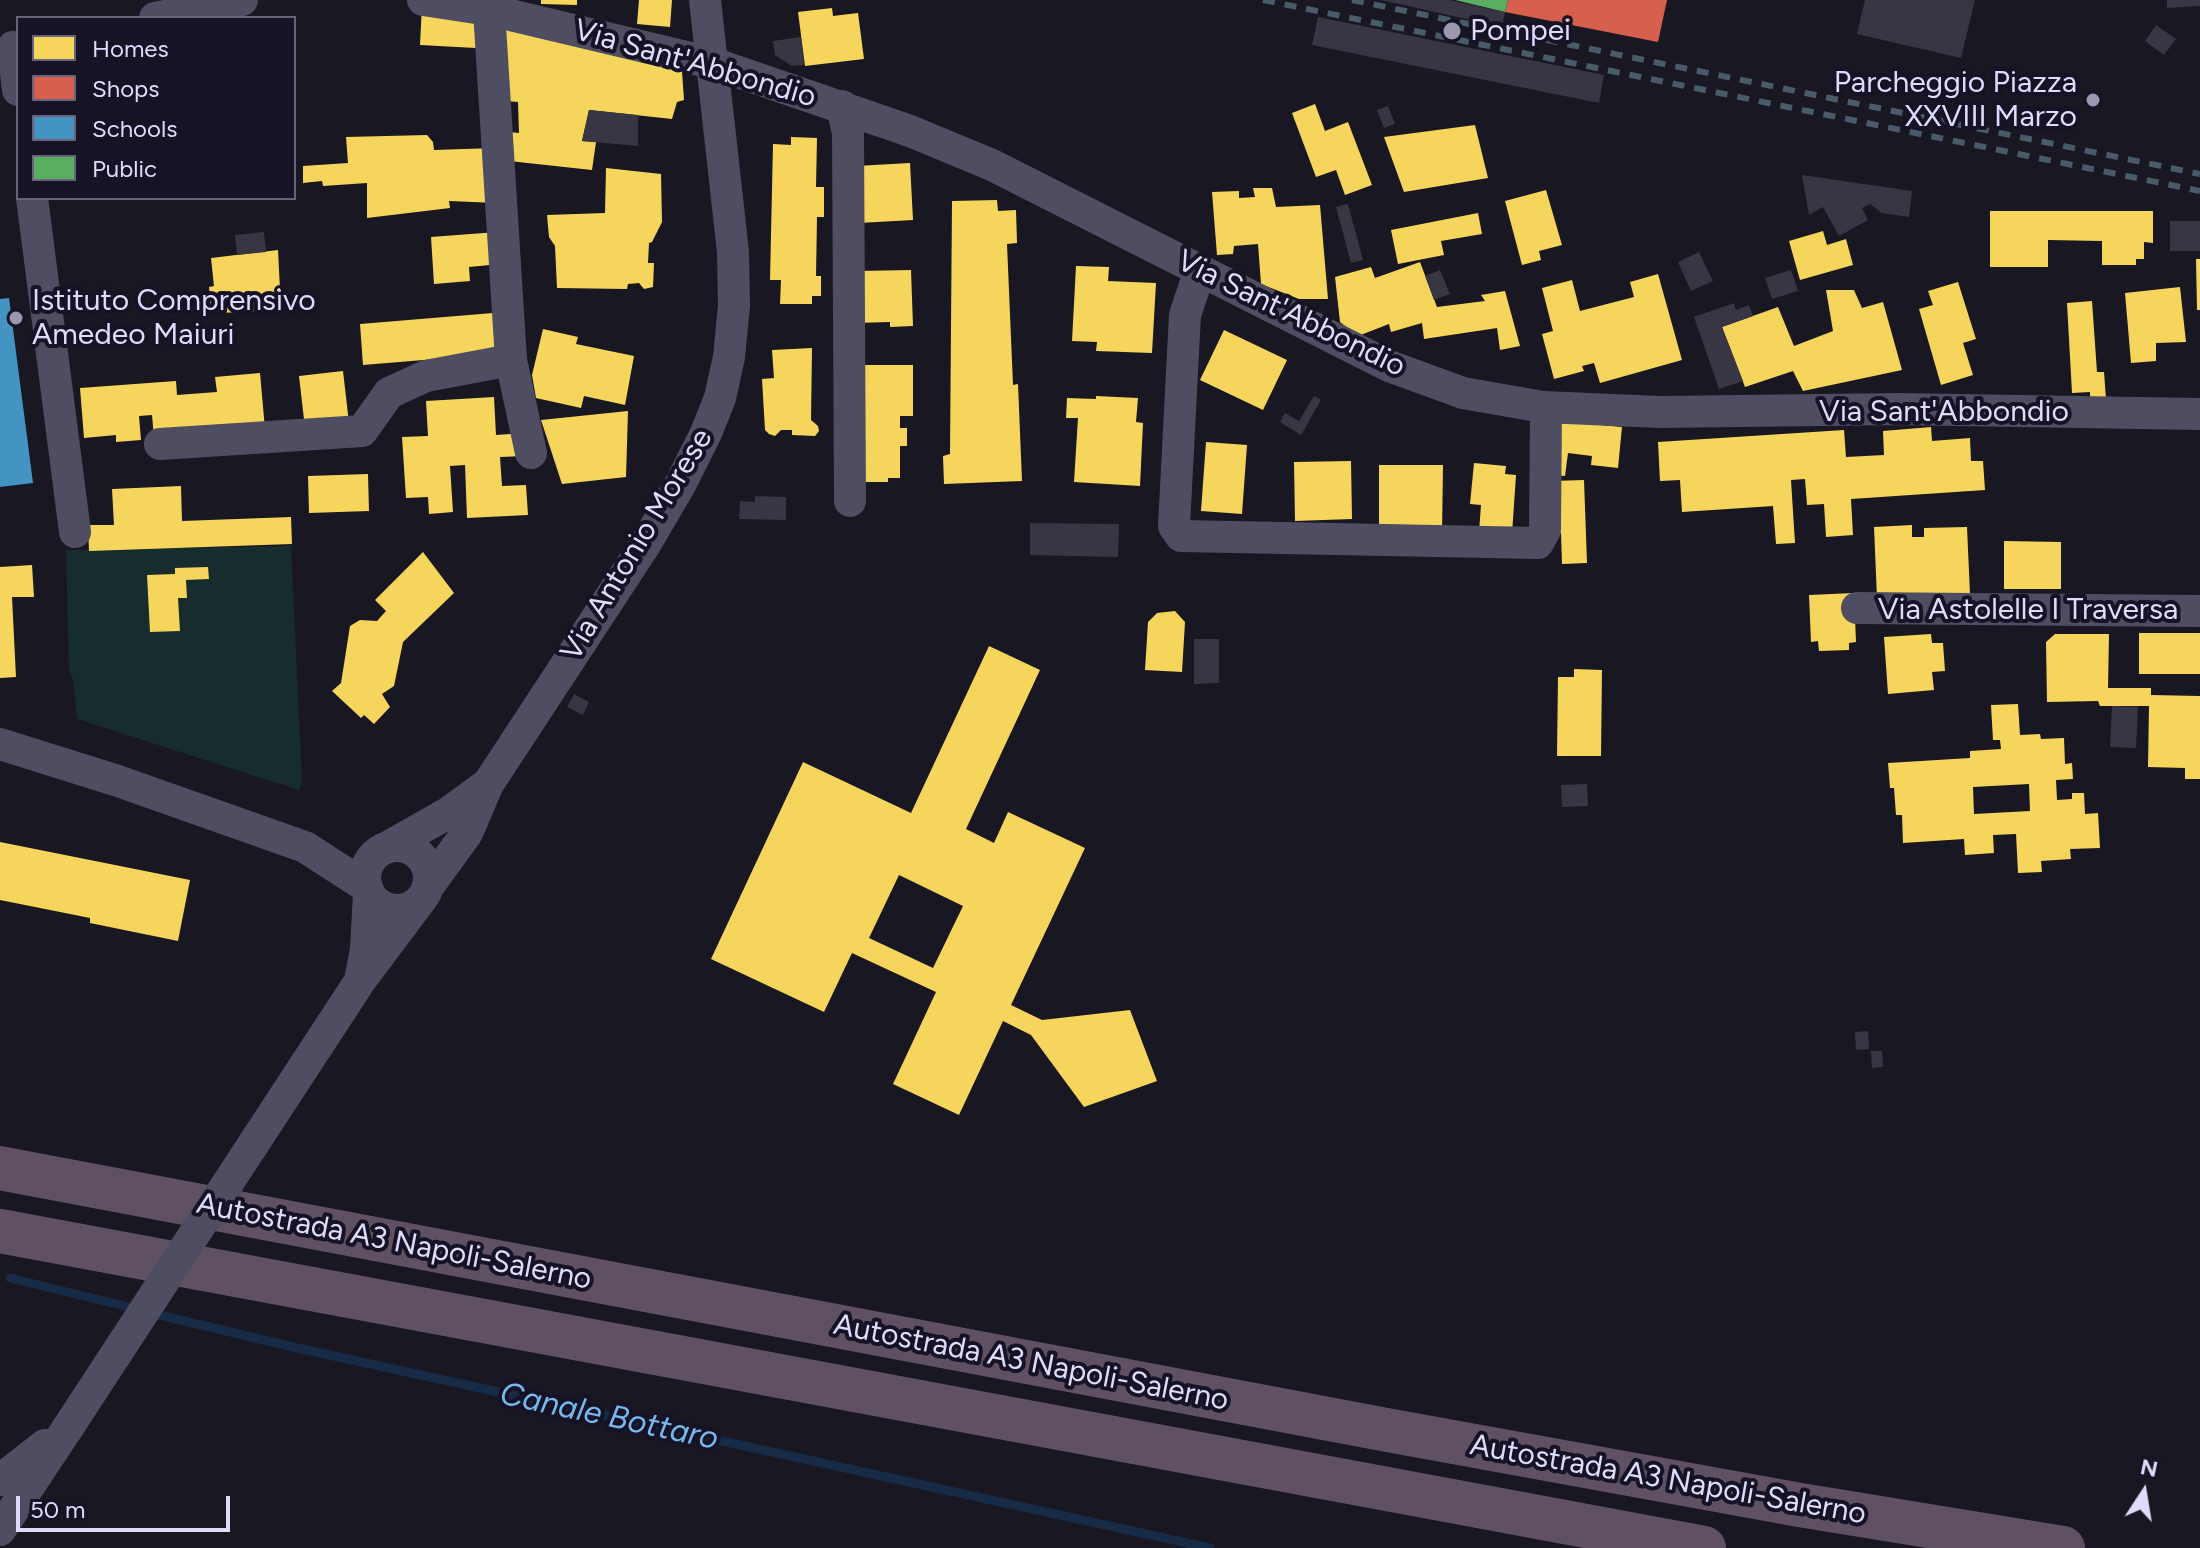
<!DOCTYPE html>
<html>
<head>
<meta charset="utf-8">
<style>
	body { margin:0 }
	#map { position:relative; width:2200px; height:1548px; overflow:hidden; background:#191722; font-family:Figtree,sans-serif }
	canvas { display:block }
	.legend { position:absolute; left:16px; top:16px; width:280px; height:184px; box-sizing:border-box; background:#161326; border:2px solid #66637b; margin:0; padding:10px 14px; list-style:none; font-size:24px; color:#dfdcfb }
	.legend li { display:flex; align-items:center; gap:16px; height:40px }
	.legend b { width:40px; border:2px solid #66637b }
	.north { position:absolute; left:2104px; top:1452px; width:80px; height:80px; -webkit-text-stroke:6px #161326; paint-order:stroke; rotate:12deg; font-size:22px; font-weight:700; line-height:32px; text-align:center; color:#dfdcfb }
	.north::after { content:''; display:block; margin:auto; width:28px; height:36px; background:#dfdcfb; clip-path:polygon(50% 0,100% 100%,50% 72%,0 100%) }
	.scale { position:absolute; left:16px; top:1496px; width:214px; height:36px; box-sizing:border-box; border:4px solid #dfdcfb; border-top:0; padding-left:10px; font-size:24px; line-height:28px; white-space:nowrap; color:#dfdcfb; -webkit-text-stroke:6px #161326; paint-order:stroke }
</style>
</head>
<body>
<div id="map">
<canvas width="2200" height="1548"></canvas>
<ul class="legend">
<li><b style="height:22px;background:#f6d55c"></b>Homes</li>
<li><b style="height:22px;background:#d6604d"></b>Shops</li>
<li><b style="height:22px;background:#4393c3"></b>Schools</li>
<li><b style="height:22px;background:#5aae61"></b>Public</li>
</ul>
<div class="north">N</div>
<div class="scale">50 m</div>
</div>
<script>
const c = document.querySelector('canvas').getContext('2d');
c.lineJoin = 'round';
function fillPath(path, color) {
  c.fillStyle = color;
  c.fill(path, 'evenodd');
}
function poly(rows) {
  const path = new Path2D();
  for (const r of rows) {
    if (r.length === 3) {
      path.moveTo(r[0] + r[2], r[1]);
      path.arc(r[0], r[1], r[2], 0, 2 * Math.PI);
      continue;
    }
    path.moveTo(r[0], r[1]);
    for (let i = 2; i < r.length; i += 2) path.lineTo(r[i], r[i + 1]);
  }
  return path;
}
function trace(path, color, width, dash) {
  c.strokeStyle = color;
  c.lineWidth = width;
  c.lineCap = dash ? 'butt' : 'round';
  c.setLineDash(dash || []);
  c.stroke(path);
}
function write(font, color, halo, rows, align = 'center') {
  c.font = font + ' Figtree,sans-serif';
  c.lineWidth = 8;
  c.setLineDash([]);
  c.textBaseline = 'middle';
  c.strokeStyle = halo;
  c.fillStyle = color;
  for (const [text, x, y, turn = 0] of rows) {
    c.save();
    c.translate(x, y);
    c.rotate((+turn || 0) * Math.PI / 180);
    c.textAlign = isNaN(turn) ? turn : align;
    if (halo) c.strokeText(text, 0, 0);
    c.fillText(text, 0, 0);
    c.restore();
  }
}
fillPath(poly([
	[291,546,302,782,299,790,77,719,73,680,69,670,66,550]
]), '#172c2c');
fillPath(poly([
	[541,0,577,0,577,5,541,4],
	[639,0,672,0,670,27,637,24],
	[422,5,476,9,476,48,420,45],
	[832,8,833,16,858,13,864,59,805,66,798,12],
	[502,23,682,71,684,100,677,102,672,119,589,110,582,141,596,142,592,170,509,161,509,132,519,133,518,102,506,101],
	[1315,104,1325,131,1348,122,1372,185,1345,195,1336,170,1316,177,1292,113],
	[1475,125,1488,178,1404,192,1384,137],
	[427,135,433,142,434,150,494,148,496,203,449,201,450,208,367,218,367,183,323,186,322,181,303,183,303,166,348,163,346,137],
	[791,137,817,138,816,187,824,187,824,217,817,217,816,276,821,276,821,296,812,296,812,304,780,304,781,280,770,280,773,144,791,145],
	[910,163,913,220,859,223,856,166],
	[606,168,661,174,662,222,652,242,649,243,648,263,654,263,653,287,644,289,639,283,628,284,627,289,557,288,555,246,549,237,547,215,605,213],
	[1253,188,1272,188,1276,207,1320,205,1328,299,1299,299,1261,284,1258,244,1234,246,1233,254,1217,255,1212,192,1239,191,1239,198,1255,197],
	[1546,190,1562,245,1539,251,1541,260,1522,265,1505,201],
	[997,200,998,211,1016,210,1017,243,1007,244,1013,385,1018,384,1022,481,944,484,943,456,950,454,952,201],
	[1990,211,2153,211,2153,243,2144,242,2144,259,2136,259,2136,265,2102,265,2102,241,2048,240,2048,267,1990,267],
	[1478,213,1482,234,1441,241,1444,255,1398,264,1391,230],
	[1823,231,1827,245,1846,239,1853,265,1800,280,1789,241],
	[497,232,500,264,469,267,470,281,434,284,431,237],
	[278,250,281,310,220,313,211,308,209,287,214,286,211,258],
	[2196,259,2200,259,2200,310,2197,310],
	[1420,262,1437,307,1485,301,1481,295,1505,291,1520,346,1500,350,1497,328,1424,339,1422,323,1391,332,1389,324,1358,336,1340,322,1335,277,1371,267,1375,278],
	[1076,266,1109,267,1108,281,1156,283,1152,353,1096,351,1097,342,1072,341],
	[911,270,913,326,890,327,890,322,855,323,858,271],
	[1658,274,1682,360,1600,383,1594,363,1582,366,1584,371,1554,379,1542,334,1553,331,1542,288,1572,280,1580,311,1634,297,1630,282],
	[1958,282,1976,339,1963,343,1973,375,1941,385,1919,309,1933,305,1928,291],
	[2180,287,2186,342,2156,343,2156,361,2131,363,2125,293],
	[1826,290,1854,290,1862,308,1883,302,1902,370,1803,391,1793,371,1745,387,1722,327,1778,307,1794,346,1833,331],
	[2092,301,2097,372,2104,372,2106,399,2090,400,2090,392,2072,393,2067,303],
	[505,312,508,353,363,365,360,324],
	[543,329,578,337,576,344,634,356,625,405,584,396,581,408,536,398,532,375],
	[1224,330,1287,360,1263,410,1200,380],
	[812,348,811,420,818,426,819,431,815,436,792,435,792,430,781,430,775,436,769,434,765,430,762,379,774,378,772,350],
	[859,365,913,365,913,416,900,416,900,428,907,428,907,446,900,446,900,478,888,478,888,482,859,482],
	[343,371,349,423,305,428,299,376],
	[260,373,265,429,154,438,152,415,139,416,141,440,116,442,116,435,84,438,80,388,176,381,177,395,217,392,215,377],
	[1096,396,1138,398,1136,422,1143,423,1140,486,1074,482,1078,418,1066,418,1067,398,1096,399],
	[494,397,496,435,524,433,525,456,500,457,502,486,526,485,528,515,467,518,465,465,450,466,453,512,429,514,428,497,406,498,402,437,428,436,426,401],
	[628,411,626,477,562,484,541,420],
	[1555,421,1622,427,1618,468,1591,465,1592,456,1568,453,1565,476,1551,475],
	[1931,427,1932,441,1970,438,1971,461,1983,461,1985,490,1851,499,1853,535,1826,537,1824,504,1807,505,1805,479,1791,480,1795,543,1776,544,1773,506,1682,512,1680,480,1660,481,1658,442,1844,430,1846,457,1884,455,1883,431],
	[1206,442,1247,445,1242,514,1201,511],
	[1351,461,1352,519,1295,521,1294,462],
	[1474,463,1506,466,1505,474,1516,475,1512,534,1479,532,1481,505,1470,504],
	[1379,465,1443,465,1442,533,1379,533],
	[368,474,369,511,309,513,308,476],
	[1584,480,1587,563,1562,564,1561,533,1556,533,1553,481],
	[181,486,182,521,291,517,292,544,89,551,88,525,114,525,112,489],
	[1912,525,1912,537,1924,537,1924,528,1967,527,1970,594,1877,598,1874,527],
	[2004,541,2061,542,2061,589,2004,589],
	[423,552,454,593,403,642,394,686,382,694,390,707,374,724,364,715,361,718,332,691,341,683,350,626,360,620,377,621,386,611,375,600],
	[32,565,34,597,12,597,16,677,0,678,0,567],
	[208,567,209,579,186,580,187,598,178,598,180,631,150,632,147,575,175,574,175,568],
	[1854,593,1856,642,1849,643,1849,650,1819,651,1818,641,1811,642,1809,595],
	[1175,611,1185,622,1182,672,1145,670,1148,622,1157,613],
	[2139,633,2200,633,2200,674,2139,674],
	[1931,634,1932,643,1943,643,1945,671,1932,672,1934,690,1888,694,1884,637],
	[2055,634,2109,634,2108,688,2151,688,2151,695,2200,696,2200,779,2185,779,2185,768,2148,767,2149,706,2100,706,2098,701,2047,702,2046,642],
	[989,646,1040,670,966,829,994,843,1008,812,1085,848,1011,1005,1042,1020,1130,1010,1157,1081,1084,1107,1031,1035,1003,1021,959,1115,893,1084,936,992,852,953,824,1012,711,959,803,762,911,813],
	[899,875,963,906,933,968,869,938],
	[1574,669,1602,670,1601,756,1557,756,1558,677,1574,677],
	[2018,704,2020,735,2040,734,2041,739,2064,738,2065,764,2072,763,2073,779,2056,780,2057,800,2072,799,2072,793,2084,793,2085,814,2098,813,2100,848,2070,849,2071,859,2041,861,2042,872,2018,873,2016,834,1993,835,1994,853,1965,855,1964,839,1903,843,1902,815,1896,815,1894,788,1890,788,1888,763,1970,758,1970,751,2001,749,2000,740,1993,740,1991,705],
	[2029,784,2030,811,1974,814,1973,787],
	[0,842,190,880,178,941,90,923,90,918,0,900]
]), '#f6d55c');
fillPath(poly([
	[1508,0,1667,0,1658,42,1505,12]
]), '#d6604d');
fillPath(poly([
	[9,298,33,483,0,487,0,299]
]), '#4393c3');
fillPath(poly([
	[1455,0,1508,0,1505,12]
]), '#5aae61');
trace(poly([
	[10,1278,137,1309],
	[151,1313,293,1347,1210,1548]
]), '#172a46', 9);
fillPath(poly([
	[1381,0,1449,0,1505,12,1502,27],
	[1865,0,1975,0,1961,58,1857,34],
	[2167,0,2200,0,2200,6,2167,8],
	[1318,17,1604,75,1599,103,1312,45],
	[2156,25,2176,39,2164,55,2145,41],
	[801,37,804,65,792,66,775,55,773,41],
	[1388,106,1395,124,1384,128,1377,110],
	[589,110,638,115,638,146,582,141],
	[1802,175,1912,191,1909,217,1882,213,1870,204,1862,208,1868,220,1839,236,1823,207,1809,215],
	[1348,204,1363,260,1351,263,1336,207],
	[2170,221,2200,221,2200,251,2170,251],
	[264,232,266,252,237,255,235,235],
	[1699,252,1713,281,1691,291,1678,262],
	[1440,270,1450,294,1434,300,1425,276],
	[1791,270,1798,291,1772,299,1765,278],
	[1734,303,1736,310,1749,305,1753,316,1722,327,1743,381,1719,389,1694,317],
	[1314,396,1321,400,1301,435,1280,422,1285,413,1299,421],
	[755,496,786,497,786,520,739,519,740,501,755,502],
	[1030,523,1119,524,1118,557,1030,555],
	[1194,639,1219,639,1219,683,1194,684],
	[574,694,589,702,583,715,567,707],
	[2112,706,2138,707,2136,748,2110,747],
	[1587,784,1588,806,1562,807,1561,785],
	[1868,1031,1869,1049,1856,1050,1855,1032],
	[1871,1051,1882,1051,1883,1067,1872,1068]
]), '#383643');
trace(poly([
	[423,0,489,10,712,63,910,131,992,165,1389,366,1463,393,1543,407,1660,412,1898,409,2200,414],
	[155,18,242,0],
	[13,47,18,90],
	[842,106,848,133,850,501],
	[32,198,75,532],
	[1200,270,1185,315,1174,526,1181,536,1538,543,1545,530,1546,407],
	[511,360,531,453],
	[160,444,362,431,389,393,426,376,511,360,489,10],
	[1857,608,2200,611],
	[0,744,118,781,305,847,367,887],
	[397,878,32],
	[388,847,448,813,485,786],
	[427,888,467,833,488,784,646,543,681,483,706,433,720,398,729,357,734,306,733,252,705,0],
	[360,981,366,949,369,893],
	[254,1143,360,981,423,897],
	[0,1480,45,1445],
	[0,1530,67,1429]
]), '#4f4d61', 32);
trace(poly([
	[0,1168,1387,1430,1800,1505,2063,1548],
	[0,1231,1704,1548]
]), '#5f5063', 44);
trace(poly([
	[1263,0,2200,191],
	[1352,0,2200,174]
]), '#495a68', 6, [12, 10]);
trace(poly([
	[67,1429,254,1143]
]), '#4f4d61', 32);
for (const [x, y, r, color] of [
	[1452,31,10,"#9a97af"],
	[2093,100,8,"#9a97af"],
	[16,318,8,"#9a97af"]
]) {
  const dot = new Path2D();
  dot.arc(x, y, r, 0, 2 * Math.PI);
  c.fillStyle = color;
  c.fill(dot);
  trace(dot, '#161326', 3);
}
write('30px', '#dfdcfb', '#161326', [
	["Pompei",1470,31],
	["Parcheggio Piazza",2077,83,"right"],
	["XXVIII Marzo",2077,117,"right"],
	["Istituto Comprensivo",32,301],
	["Amedeo Maiuri",32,335]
], 'left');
write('30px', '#dfdcfb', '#161326', [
	["Via Sant'Abbondio",695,64,16],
	["Via Sant'Abbondio",1291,314,26],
	["Via Sant'Abbondio",1944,412],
	["Via Antonio Morese",637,545,-59],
	["Via Astolelle I Traversa",2028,610],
	["Autostrada A3 Napoli-Salerno",394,1242,11],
	["Autostrada A3 Napoli-Salerno",1031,1363,11],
	["Autostrada A3 Napoli-Salerno",1668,1480,10]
]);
write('italic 32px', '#77b9ee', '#161326', [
	["Canale Bottaro",609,1417,12]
]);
</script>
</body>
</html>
